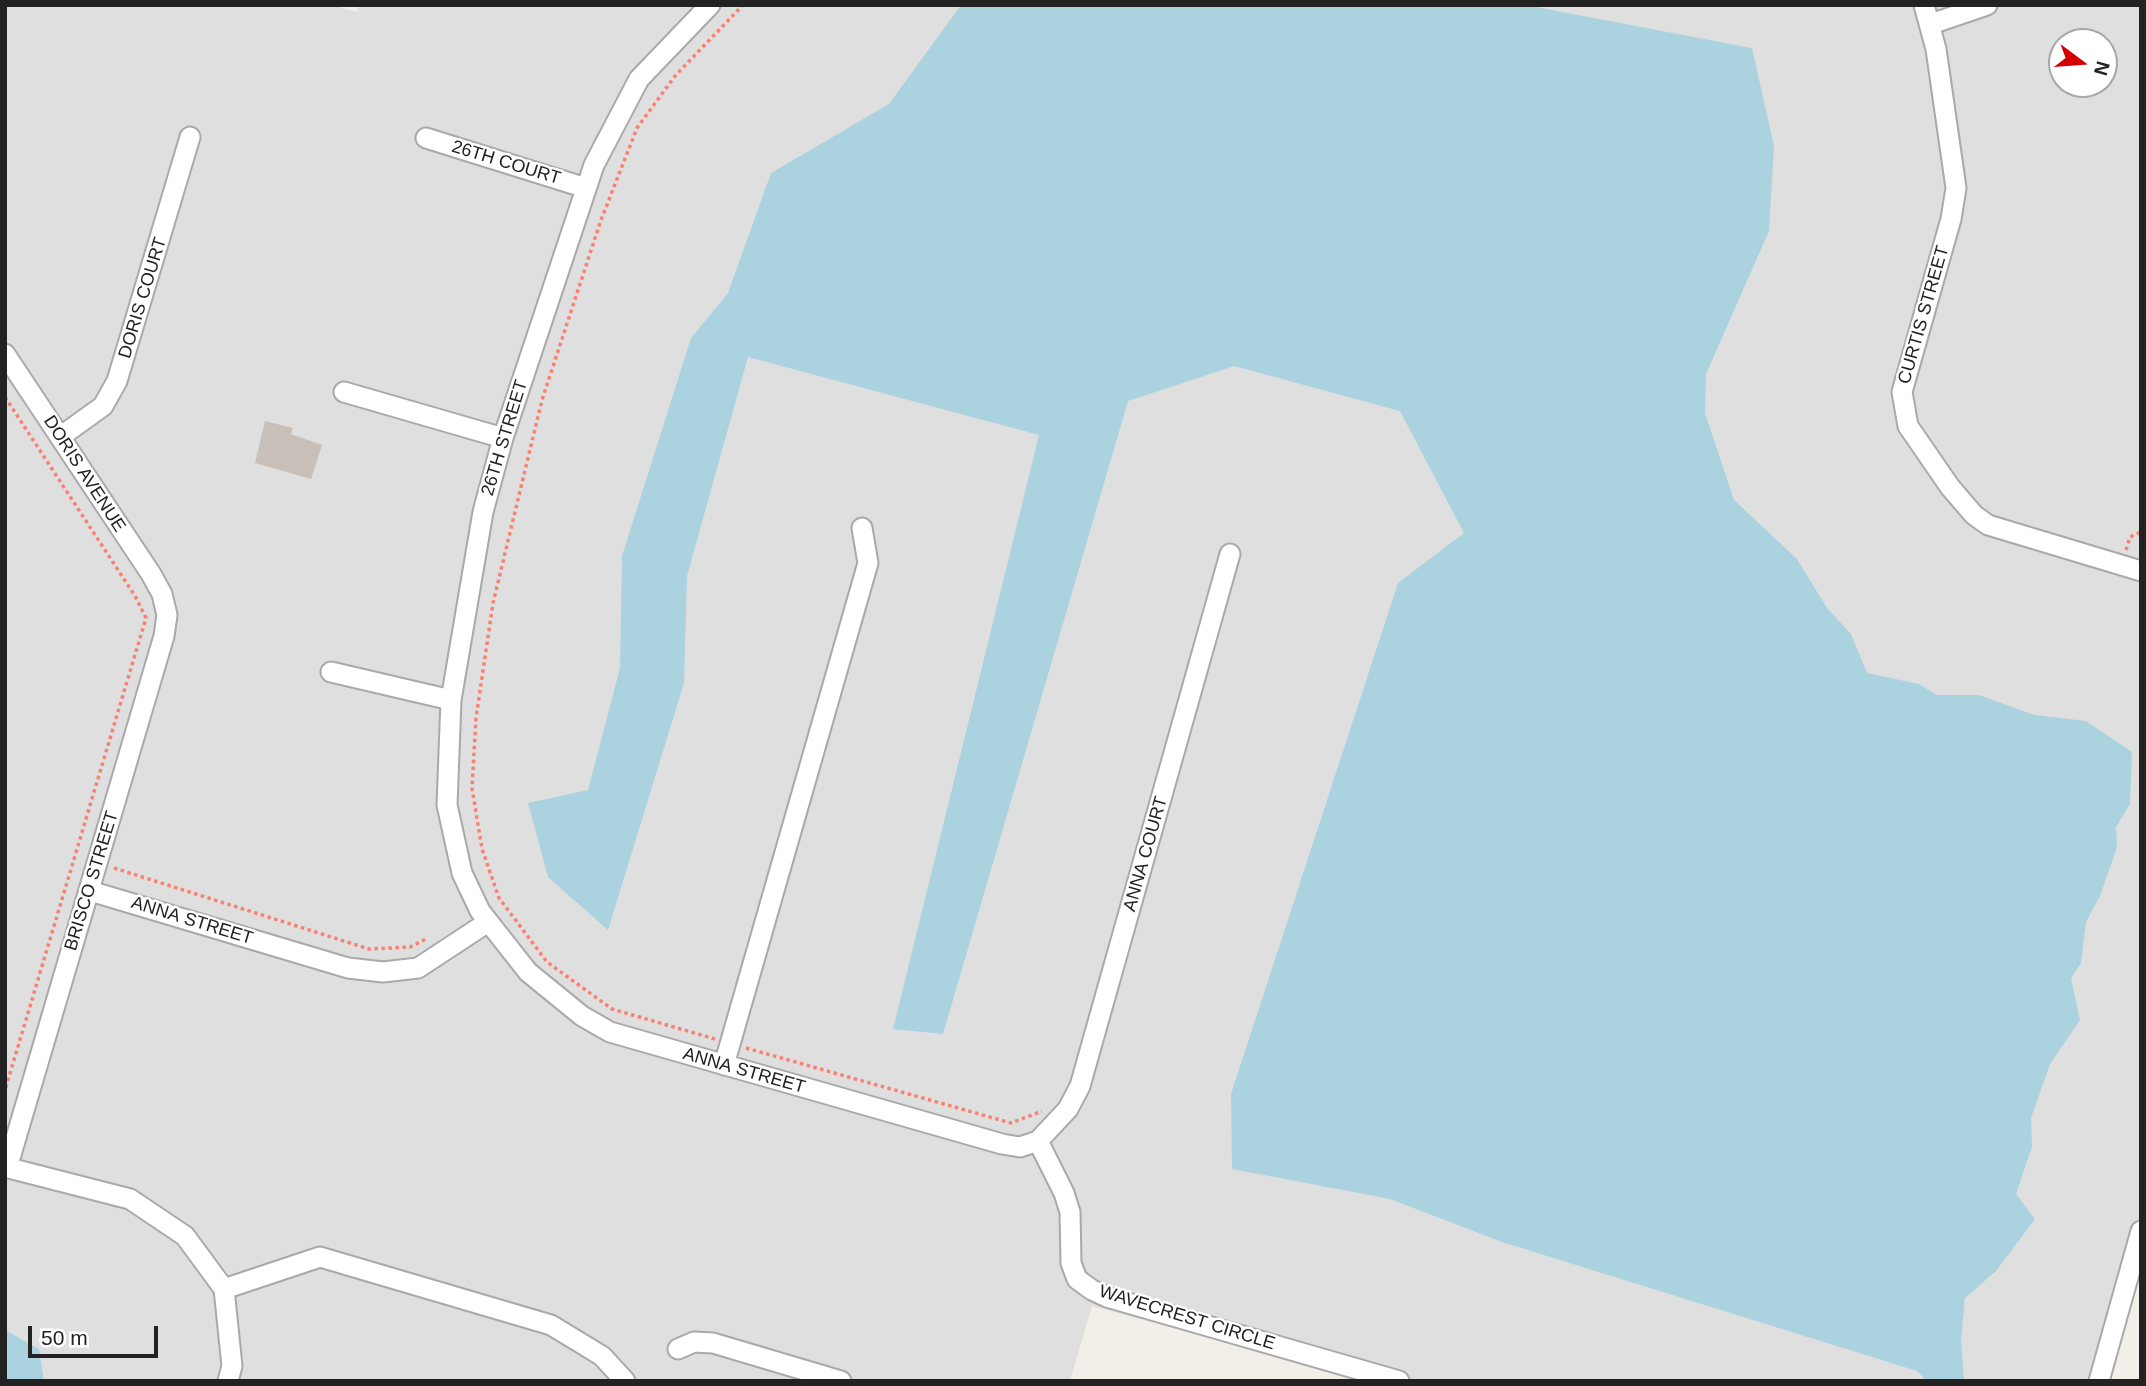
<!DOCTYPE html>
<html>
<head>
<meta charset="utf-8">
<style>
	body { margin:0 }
	#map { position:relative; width:2146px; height:1386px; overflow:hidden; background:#f2efe9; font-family:Arial,sans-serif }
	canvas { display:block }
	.frame { position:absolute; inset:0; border:7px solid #222; pointer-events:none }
	.north { position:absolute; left:2048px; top:28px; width:70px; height:70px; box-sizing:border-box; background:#fff; border:2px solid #a7a7a7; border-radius:50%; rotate:106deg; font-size:19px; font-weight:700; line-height:28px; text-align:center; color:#222 }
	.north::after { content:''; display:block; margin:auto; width:24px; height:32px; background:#d40000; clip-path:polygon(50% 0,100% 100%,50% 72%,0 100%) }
	.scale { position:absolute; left:28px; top:1326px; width:130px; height:32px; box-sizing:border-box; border:4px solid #222; border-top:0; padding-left:9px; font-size:21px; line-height:24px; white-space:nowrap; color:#222; -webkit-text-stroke:5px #fff; paint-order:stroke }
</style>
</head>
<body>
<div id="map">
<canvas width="2146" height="1386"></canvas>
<div class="frame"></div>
<div class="north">N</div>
<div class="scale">50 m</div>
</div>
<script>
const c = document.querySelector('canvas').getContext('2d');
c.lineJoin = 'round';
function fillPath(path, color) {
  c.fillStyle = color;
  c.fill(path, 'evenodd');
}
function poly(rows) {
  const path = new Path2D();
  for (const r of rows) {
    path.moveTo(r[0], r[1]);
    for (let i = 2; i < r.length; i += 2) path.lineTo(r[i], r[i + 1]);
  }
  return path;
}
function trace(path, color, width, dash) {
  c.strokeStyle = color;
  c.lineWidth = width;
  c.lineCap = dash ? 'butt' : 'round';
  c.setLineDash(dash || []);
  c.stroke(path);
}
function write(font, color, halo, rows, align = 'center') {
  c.font = font + ' Arial,sans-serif';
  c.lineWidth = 5;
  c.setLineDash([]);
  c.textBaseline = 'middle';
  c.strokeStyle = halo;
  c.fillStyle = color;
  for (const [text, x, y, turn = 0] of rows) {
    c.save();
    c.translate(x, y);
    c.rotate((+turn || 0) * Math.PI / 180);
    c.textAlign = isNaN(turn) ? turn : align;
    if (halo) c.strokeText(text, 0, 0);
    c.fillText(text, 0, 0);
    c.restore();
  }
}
fillPath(poly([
	[5,5,331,5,357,12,359,5,2141,5,2141,1273,2111,1381,1368,1381,1092,1306,1070,1381,5,1381],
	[2062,42,2104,42,2104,84,2062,84]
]), '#e0dfdf');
fillPath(poly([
	[961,5,1525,5,1752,48,1774,146,1769,231,1706,374,1705,413,1734,500,1797,559,1827,608,1851,634,1867,673,1919,684,1937,695,1979,695,2034,715,2086,721,2132,752,2130,804,2116,827,2117,847,2100,896,2086,922,2081,963,2071,978,2080,1020,2050,1064,2031,1118,2032,1147,2016,1194,2035,1219,1996,1271,1965,1298,1961,1339,1964,1381,1927,1381,1917,1371,1502,1242,1390,1199,1232,1169,1231,1094,1398,583,1464,533,1400,411,1234,366,1128,401,943,1034,893,1029,1039,435,748,357,687,576,684,683,608,930,548,877,528,803,588,790,620,668,622,556,691,338,728,293,771,173,889,104],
	[5,1330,39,1349,44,1381,5,1381]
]), '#aad3df');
fillPath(poly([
	[265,421,293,428,291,434,322,445,311,479,255,463]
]), '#c7bfb8');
const minor = poly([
	[710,5,639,79,594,165,503,438,483,512,451,700,447,805,462,873,480,911,528,972,582,1016,610,1032,1002,1144,1020,1147,1038,1141,1068,1109,1080,1086,1230,554],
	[1924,5,1936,49,1956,188,1951,219,1902,392,1908,426,1950,487,1974,515,1988,525,2141,571],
	[1931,24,1987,5],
	[426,138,586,188],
	[5,354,151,574,162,594,167,615,164,636,7,1168],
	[344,392,503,438],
	[60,437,103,406,117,381,190,137],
	[331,672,451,700],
	[90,891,348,968,383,972,418,968,488,922],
	[724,1065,868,563,862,528],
	[1038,1141,1064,1193,1070,1212,1071,1263,1077,1279,1092,1290,1107,1297,1399,1381],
	[5,1167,130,1199,185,1236,224,1289],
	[224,1289,320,1257,551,1325,602,1356,625,1381],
	[224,1289,232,1366,228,1381],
	[678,1349,694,1342,713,1343,841,1381],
	[2099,1381,2141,1231]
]);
trace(minor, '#a9a9a9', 23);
trace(poly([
	[5,397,135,596,146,618,5,1090],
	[2126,550,2130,537,2141,532],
	[114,868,369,949,410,947,428,938],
	[715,1039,612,1009,547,962,499,898,482,849,472,788,476,718,493,603,542,400,601,220,637,128,675,76,743,5],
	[746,1048,1011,1123,1042,1111]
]), '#fa8072', 3.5, [3.5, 3.5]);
trace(minor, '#fff', 19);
write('18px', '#222', '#fff', [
	["26TH COURT",506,163,17],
	["DORIS COURT",143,298,-73],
	["CURTIS STREET",1924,315,-74],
	["26TH STREET",505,438,-73],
	["DORIS AVENUE",84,474,57],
	["ANNA COURT",1146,854,-74],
	["BRISCO STREET",92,881,-73],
	["ANNA STREET",192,921,17],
	["ANNA STREET",744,1071,16],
	["WAVECREST CIRCLE",1187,1318,17]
]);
</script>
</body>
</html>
